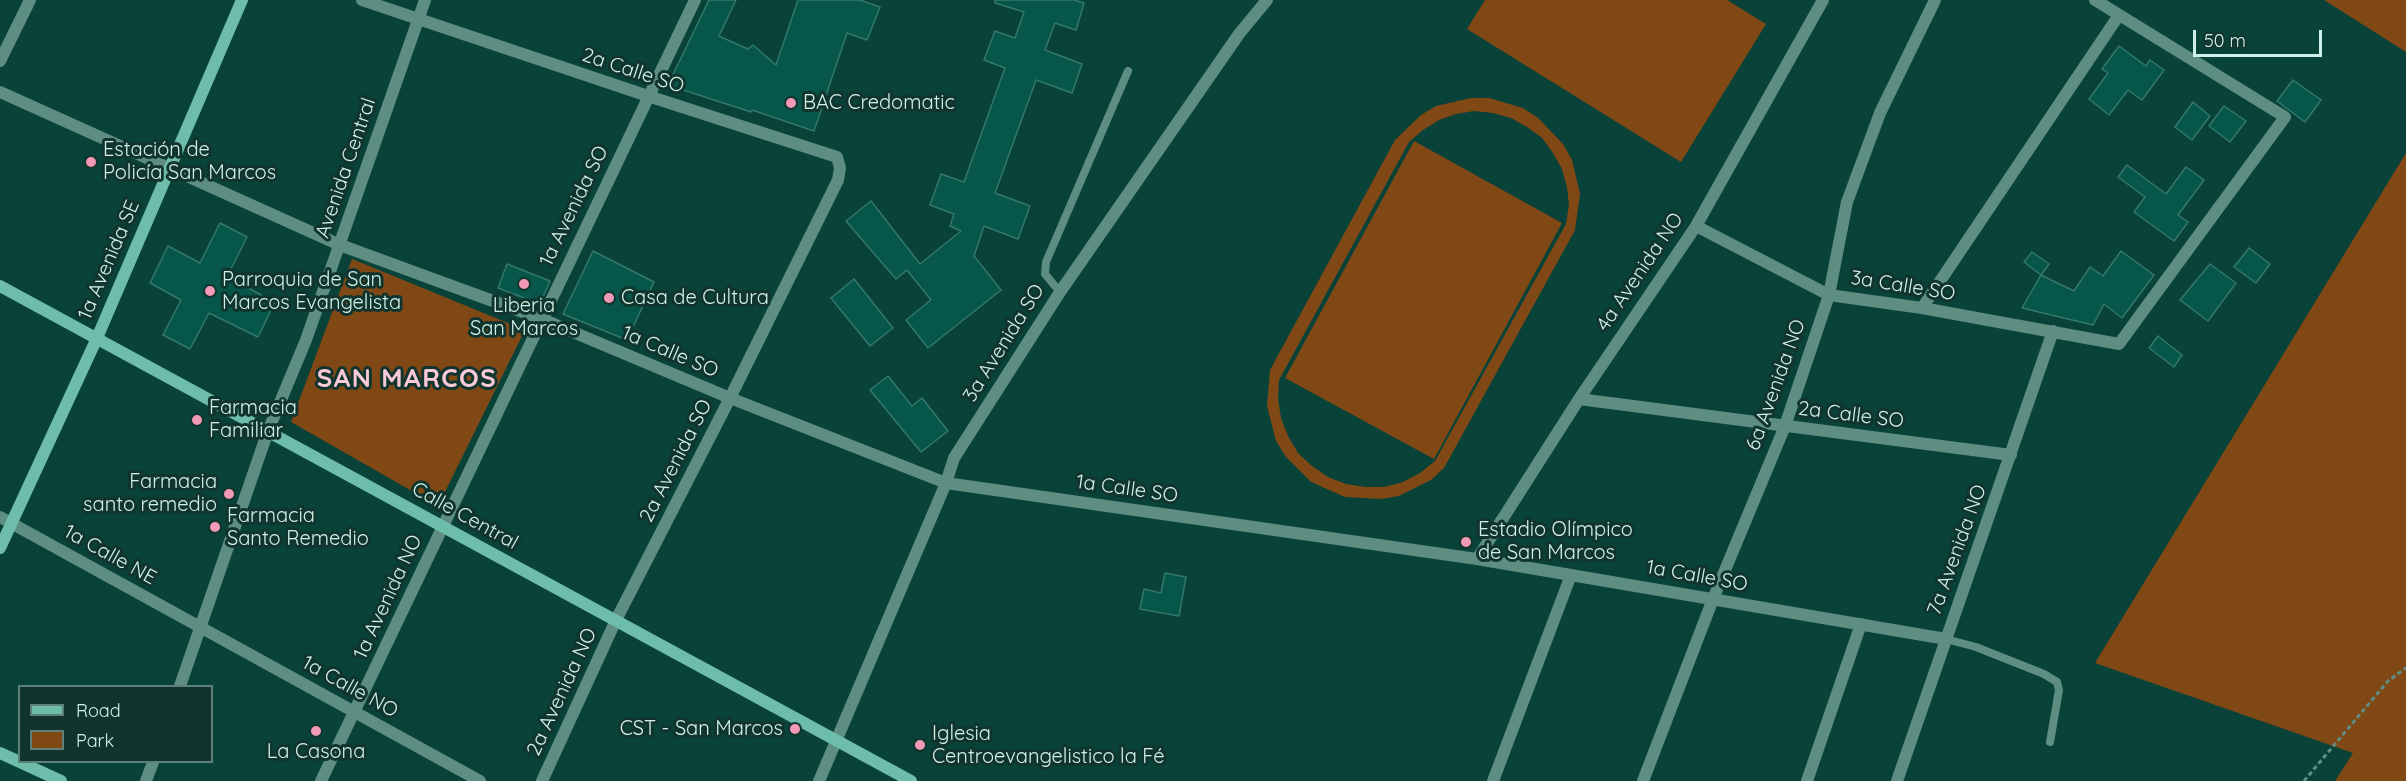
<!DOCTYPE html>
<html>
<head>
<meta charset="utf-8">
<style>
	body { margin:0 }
	#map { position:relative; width:2406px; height:781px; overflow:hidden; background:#094238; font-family:Quicksand,sans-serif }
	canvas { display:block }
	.legend { position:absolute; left:18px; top:685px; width:195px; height:78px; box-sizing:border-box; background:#11352e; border:2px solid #5d8078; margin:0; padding:8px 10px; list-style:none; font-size:18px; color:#d0f1e8 }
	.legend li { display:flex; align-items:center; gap:12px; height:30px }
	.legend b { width:30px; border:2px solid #5d8078 }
	.scale { position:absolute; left:2193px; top:30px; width:129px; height:27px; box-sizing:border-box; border:3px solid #d0f1e8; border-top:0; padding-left:8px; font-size:18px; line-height:21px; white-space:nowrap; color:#d0f1e8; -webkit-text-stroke:4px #11352e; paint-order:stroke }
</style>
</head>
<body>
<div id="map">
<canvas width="2406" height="781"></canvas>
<ul class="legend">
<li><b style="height:8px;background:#6ebdab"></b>Road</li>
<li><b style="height:16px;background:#804815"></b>Park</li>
</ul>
<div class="scale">50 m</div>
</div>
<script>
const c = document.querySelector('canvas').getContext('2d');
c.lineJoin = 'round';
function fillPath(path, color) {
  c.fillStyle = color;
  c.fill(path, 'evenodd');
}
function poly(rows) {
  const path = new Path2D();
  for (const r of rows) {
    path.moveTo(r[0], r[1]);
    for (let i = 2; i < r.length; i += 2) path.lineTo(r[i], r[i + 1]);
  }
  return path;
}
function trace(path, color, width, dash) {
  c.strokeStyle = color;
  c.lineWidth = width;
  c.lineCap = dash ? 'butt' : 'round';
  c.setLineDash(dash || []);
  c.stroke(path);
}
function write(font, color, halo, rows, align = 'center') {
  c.font = font + ' Quicksand,sans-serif';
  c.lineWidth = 6;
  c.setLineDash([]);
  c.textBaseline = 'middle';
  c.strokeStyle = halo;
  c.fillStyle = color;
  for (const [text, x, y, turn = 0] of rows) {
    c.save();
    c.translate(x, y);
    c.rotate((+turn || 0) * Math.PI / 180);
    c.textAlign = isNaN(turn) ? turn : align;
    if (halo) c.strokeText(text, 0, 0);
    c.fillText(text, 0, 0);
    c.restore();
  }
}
fillPath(poly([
	[1485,0,1727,0,1766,24,1681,162,1467,29],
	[2324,0,2406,0,2406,52],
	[1471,98,1489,98,1523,108,1538,118,1563,144,1572,160,1580,194,1575,230,1444,468,1431,480,1399,496,1381,499,1345,497,1311,482,1286,457,1276,441,1267,406,1270,370,1395,140,1421,115,1436,106],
	[1474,111,1493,113,1511,118,1527,127,1542,138,1553,153,1562,169,1567,187,1569,205,1566,224,1435,461,1420,473,1403,482,1384,487,1365,487,1346,484,1328,477,1312,466,1298,453,1288,436,1281,418,1278,399,1279,380,1409,142,1423,130,1439,120,1456,114],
	[1414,141,1562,223,1434,459,1285,378],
	[2406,153,2406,781,2335,781,2353,753,2095,663],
	[352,259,525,330,438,506,291,422]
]), '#804815');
const building = poly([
	[709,0,736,0,719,36,748,49,753,45,776,65,798,0,860,0,880,7,867,40,847,33,814,131,752,110,751,112,668,85,709,0],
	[995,0,1074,0,1084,3,1076,30,1055,23,1045,50,1082,64,1072,93,1036,80,995,193,1030,206,1018,239,984,226,974,256,1001,290,928,348,906,320,931,300,907,270,896,279,846,221,871,201,920,264,961,231,950,226,954,214,930,205,941,174,964,182,1005,68,984,60,995,31,1015,38,1024,12,995,3,995,0],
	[2119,46,2146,66,2150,60,2164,70,2142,100,2128,90,2109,115,2089,99,2108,73,2102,69,2119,46],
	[2293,80,2321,100,2305,122,2277,101,2293,80],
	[2193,102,2210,116,2192,140,2175,127,2193,102],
	[2224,106,2246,121,2230,142,2209,126,2224,106],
	[2127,165,2166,194,2186,167,2204,180,2178,215,2188,222,2174,241,2134,212,2145,197,2118,177,2127,165],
	[220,223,247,237,227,277,275,302,258,337,209,313,190,349,163,335,181,300,150,283,168,246,200,263,220,223],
	[2249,248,2270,264,2256,283,2234,267,2249,248],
	[593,251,654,282,627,340,563,314,593,251],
	[2121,251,2154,275,2122,318,2104,304,2093,325,2022,308,2041,275,2074,291,2090,267,2103,276,2121,251],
	[2032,252,2049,264,2041,275,2024,262,2032,252],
	[507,264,550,281,540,304,498,288,507,264],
	[2210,264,2236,283,2208,321,2180,300,2210,264],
	[854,279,893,328,870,346,831,298,854,279],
	[2158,336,2182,355,2174,367,2149,348,2158,336],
	[888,376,912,406,922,398,948,431,921,452,870,390,888,376],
	[1165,573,1186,577,1179,616,1140,609,1144,589,1161,593,1165,573]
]);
fillPath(building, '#065649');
trace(building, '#33786a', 1.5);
trace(poly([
	[2304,781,2388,681,2406,668]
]), '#608e85', 3, [4.5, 3]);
trace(poly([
	[1060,292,1045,274,1046,262,1128,71],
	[1946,639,1976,647,2044,674,2057,682,2059,690,2050,742]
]), '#5e8d82', 8);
trace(poly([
	[362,0,648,96,837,157,840,168,838,180,730,398,616,620,542,781],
	[0,61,30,0],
	[0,92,340,245,542,319,730,398,946,483,1477,559,1946,639],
	[1696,226,1829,295,1922,308,2119,344,2285,117,2095,0],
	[1922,308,2119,15],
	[1579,399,2011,455],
	[0,517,480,781],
	[1477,559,1579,399,1696,226,1823,0],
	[180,686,268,431,306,340,425,0],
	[146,781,153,762],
	[321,781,695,0],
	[819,781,946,483,954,458,1060,292,1239,34,1267,0],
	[1493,781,1571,575],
	[1643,781,1713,599,1785,426,1829,295,1847,202,1880,113,1935,0],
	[1807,781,1861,624],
	[1897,781,2053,331]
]), '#5e8d82', 12);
trace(poly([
	[0,286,911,781],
	[0,548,97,338,242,0],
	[0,753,61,781]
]), '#6ebdab', 12);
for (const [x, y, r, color] of [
	[791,103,6,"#f09ab7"],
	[91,162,6,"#f09ab7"],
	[524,284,6,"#f09ab7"],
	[210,291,6,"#f09ab7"],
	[609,298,6,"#f09ab7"],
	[197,420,6,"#f09ab7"],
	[229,494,6,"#f09ab7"],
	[215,527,6,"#f09ab7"],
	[1466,542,6,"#f09ab7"],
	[795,729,6,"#f09ab7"],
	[316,731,6,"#f09ab7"],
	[920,745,6,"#f09ab7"]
]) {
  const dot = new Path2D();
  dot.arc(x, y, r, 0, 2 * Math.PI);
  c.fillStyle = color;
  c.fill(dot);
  trace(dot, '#11352e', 2);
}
write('20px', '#d0f1e8', '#11352e', [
	["2a Calle SO",633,71,18],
	["Avenida Central",346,168,-71],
	["1a Avenida SO",574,206,-64],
	["1a Avenida SE",109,260,-67],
	["4a Avenida NO",1640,272,-56],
	["3a Calle SO",1903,286,9],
	["3a Avenida SO",1004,343,-58],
	["1a Calle SO",670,352,23],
	["6a Avenida NO",1776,385,-70],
	["2a Calle SO",1851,415,7],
	["2a Avenida SO",676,461,-63],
	["1a Calle SO",1127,489,8],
	["Calle Central",465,516,29],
	["7a Avenida NO",1957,550,-70],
	["1a Calle NE",110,555,29],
	["1a Calle SO",1697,576,10],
	["1a Avenida NO",388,597,-65],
	["1a Calle NO",350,687,29],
	["2a Avenida NO",562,692,-65]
]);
write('20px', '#d0f1e8', '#11352e', [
	["BAC Credomatic",803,103],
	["Estación de",103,150],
	["Policía San Marcos",103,173],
	["Parroquia de San",222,280],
	["Marcos Evangelista",222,303],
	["Casa de Cultura",621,298],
	["Liberia",524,306,"center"],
	["San Marcos",524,329,"center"],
	["Farmacia",209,408],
	["Familiar",209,431],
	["Farmacia",217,482,"right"],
	["santo remedio",217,505,"right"],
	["Farmacia",227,516],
	["Santo Remedio",227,539],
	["Estadio Olímpico",1478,530],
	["de San Marcos",1478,553],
	["CST - San Marcos",783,729,"right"],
	["Iglesia",932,734],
	["Centroevangelistico la Fé",932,757],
	["La Casona",316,752,"center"]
], 'left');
c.letterSpacing = '1.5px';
write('bold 26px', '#fbc9d8', '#11352e', [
	["SAN MARCOS",407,379]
]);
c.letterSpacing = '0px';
</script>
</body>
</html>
